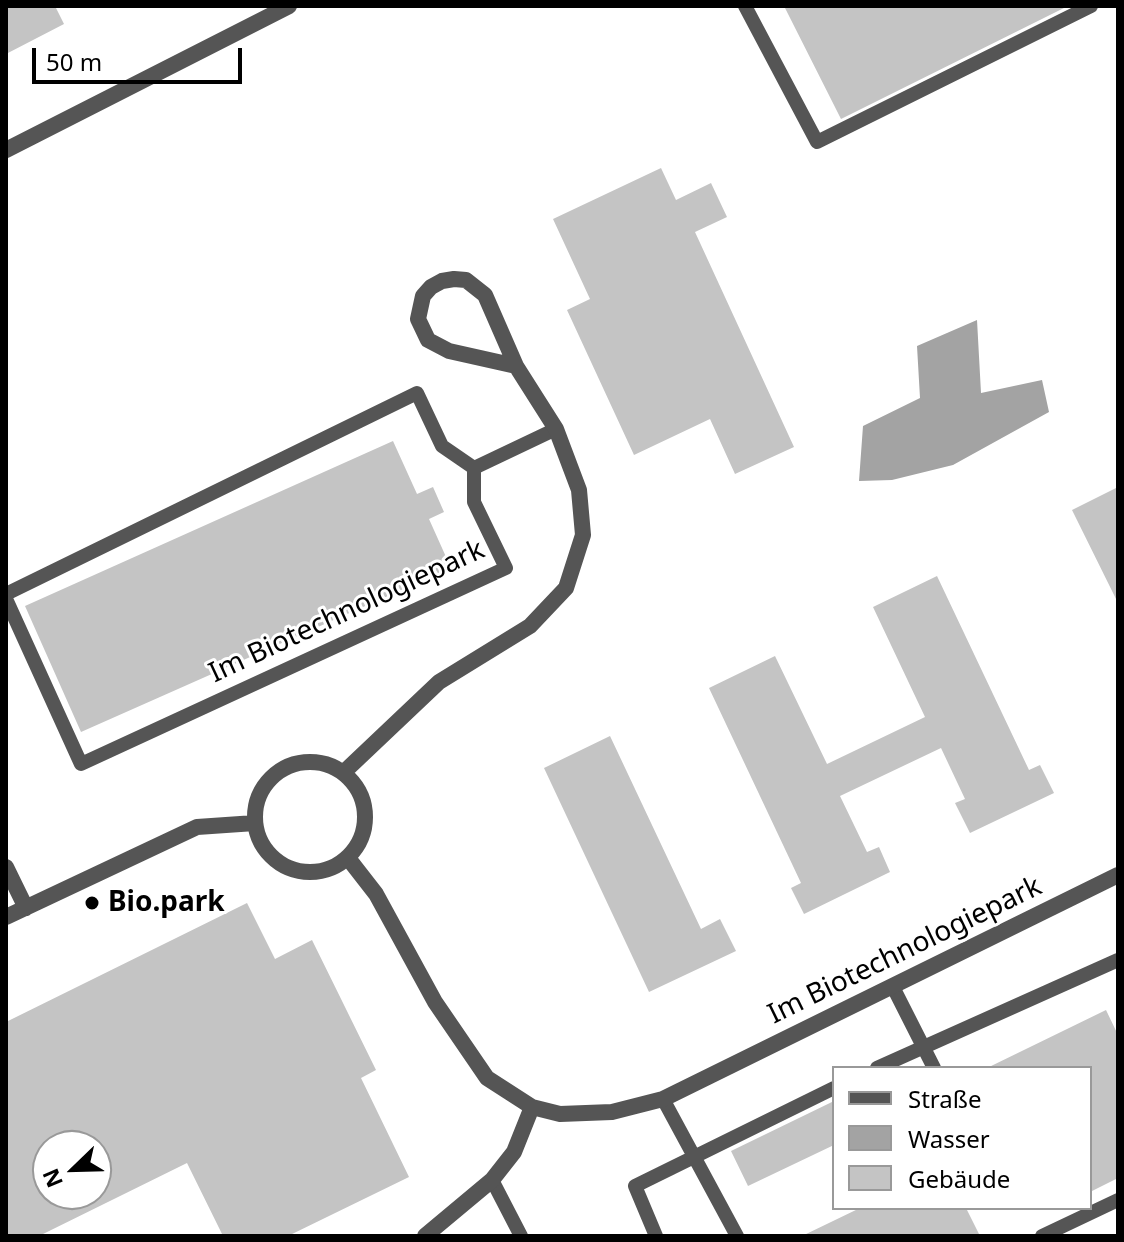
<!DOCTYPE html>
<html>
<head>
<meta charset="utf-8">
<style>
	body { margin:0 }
	#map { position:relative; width:1124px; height:1242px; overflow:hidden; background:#fff; font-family:"Noto Sans",sans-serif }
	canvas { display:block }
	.frame { position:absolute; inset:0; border:8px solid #000; pointer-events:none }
	.legend { position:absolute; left:832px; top:1066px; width:260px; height:144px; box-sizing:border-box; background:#fff; border:2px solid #999; margin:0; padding:10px 14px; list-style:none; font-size:24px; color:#000 }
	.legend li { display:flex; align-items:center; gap:16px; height:40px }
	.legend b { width:40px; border:2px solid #999 }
	.north { position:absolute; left:32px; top:1130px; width:80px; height:80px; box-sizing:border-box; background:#fff; border:2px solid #999; border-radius:50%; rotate:247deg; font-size:22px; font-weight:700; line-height:32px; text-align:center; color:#000 }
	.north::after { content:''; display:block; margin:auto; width:28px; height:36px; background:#000; clip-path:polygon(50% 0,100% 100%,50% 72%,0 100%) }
	.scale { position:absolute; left:32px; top:48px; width:210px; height:36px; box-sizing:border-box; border:4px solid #000; border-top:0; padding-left:10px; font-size:24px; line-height:28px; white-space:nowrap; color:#000; -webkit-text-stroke:6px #fff; paint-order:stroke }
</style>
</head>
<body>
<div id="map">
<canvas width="1124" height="1242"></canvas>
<div class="frame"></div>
<ul class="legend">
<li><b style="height:10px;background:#555"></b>Straße</li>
<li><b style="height:22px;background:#a3a3a3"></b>Wasser</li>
<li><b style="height:22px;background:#c4c4c4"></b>Gebäude</li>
</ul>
<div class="north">N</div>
<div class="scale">50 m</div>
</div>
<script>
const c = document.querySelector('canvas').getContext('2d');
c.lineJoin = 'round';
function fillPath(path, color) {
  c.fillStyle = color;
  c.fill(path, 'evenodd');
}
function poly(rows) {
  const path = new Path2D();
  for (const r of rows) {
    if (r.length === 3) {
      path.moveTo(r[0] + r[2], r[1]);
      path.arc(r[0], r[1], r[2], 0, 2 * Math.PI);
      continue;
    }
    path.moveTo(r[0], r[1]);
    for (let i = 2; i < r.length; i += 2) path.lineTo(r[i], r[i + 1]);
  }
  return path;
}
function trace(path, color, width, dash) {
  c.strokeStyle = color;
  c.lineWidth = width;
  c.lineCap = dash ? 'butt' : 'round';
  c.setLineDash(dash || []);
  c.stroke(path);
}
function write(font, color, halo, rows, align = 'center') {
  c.font = font + ' "Noto Sans",sans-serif';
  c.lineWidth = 6;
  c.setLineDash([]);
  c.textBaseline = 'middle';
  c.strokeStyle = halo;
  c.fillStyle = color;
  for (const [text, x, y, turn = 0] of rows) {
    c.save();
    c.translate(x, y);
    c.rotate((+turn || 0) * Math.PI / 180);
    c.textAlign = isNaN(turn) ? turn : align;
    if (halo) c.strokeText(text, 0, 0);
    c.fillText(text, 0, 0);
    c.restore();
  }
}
fillPath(poly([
	[977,320,981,393,1042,380,1049,412,953,465,892,480,859,481,863,426,920,398,917,346]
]), '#a3a3a3');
fillPath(poly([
	[6,6,55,6,64,24,6,54],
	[784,6,1068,6,841,119],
	[661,168,676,200,711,183,727,217,695,232,794,447,735,474,710,419,634,455,567,310,590,299,553,219],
	[393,441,417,494,433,487,444,512,429,519,451,568,81,732,25,606],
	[1118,487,1118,603,1072,510],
	[937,576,1029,770,1040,765,1054,793,970,833,955,803,965,799,941,748,840,796,867,852,879,847,890,872,804,914,791,888,801,883,709,688,775,656,827,764,925,717,873,607],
	[610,736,701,929,720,919,736,951,649,992,544,768],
	[247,903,275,959,312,940,376,1070,361,1078,409,1177,288,1236,223,1236,187,1163,39,1236,6,1236,6,1022],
	[48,1146,96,1146,96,1194,48,1194],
	[1106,1010,1118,1035,1118,1178,1090,1192,1090,1068,987,1068],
	[834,1101,834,1145,748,1186,731,1151],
	[860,1208,966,1208,980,1236,802,1236]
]), '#c4c4c4');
trace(poly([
	[745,6,817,142,1091,6],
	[474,468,556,429],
	[6,594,417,393,442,446,474,468,474,502,506,568,81,764,6,599],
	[893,987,934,1068],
	[877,1068,1118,960],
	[663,1099,737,1236],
	[492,1180,521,1236],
	[656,1236,635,1186,834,1088],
	[1042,1236,1118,1200]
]), '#555', 14);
trace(poly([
	[6,150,289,6],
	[454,279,466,280,485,295,516,366,449,351,428,340,418,319,423,296,431,287,442,281,454,279],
	[310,817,55],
	[343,773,439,682,530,626,566,588,583,535,579,490,556,429,516,366],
	[348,858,376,894,435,1002,487,1078,532,1107,560,1114,612,1112,663,1099,1118,875],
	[6,867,26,908],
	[6,917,197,827,255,823],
	[425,1236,492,1180,514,1152,532,1107]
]), '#555', 16);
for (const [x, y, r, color] of [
	[92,903,8,"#000"]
]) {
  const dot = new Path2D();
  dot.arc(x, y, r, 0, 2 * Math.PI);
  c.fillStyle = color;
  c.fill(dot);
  trace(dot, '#fff', 3);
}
write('28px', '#000', '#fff', [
	["Im Biotechnologiepark",347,612,-25],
	["Im Biotechnologiepark",905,951,-26]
]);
write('bold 28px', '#000', '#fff', [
	["Bio.park",108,903]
], 'left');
</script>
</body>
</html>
